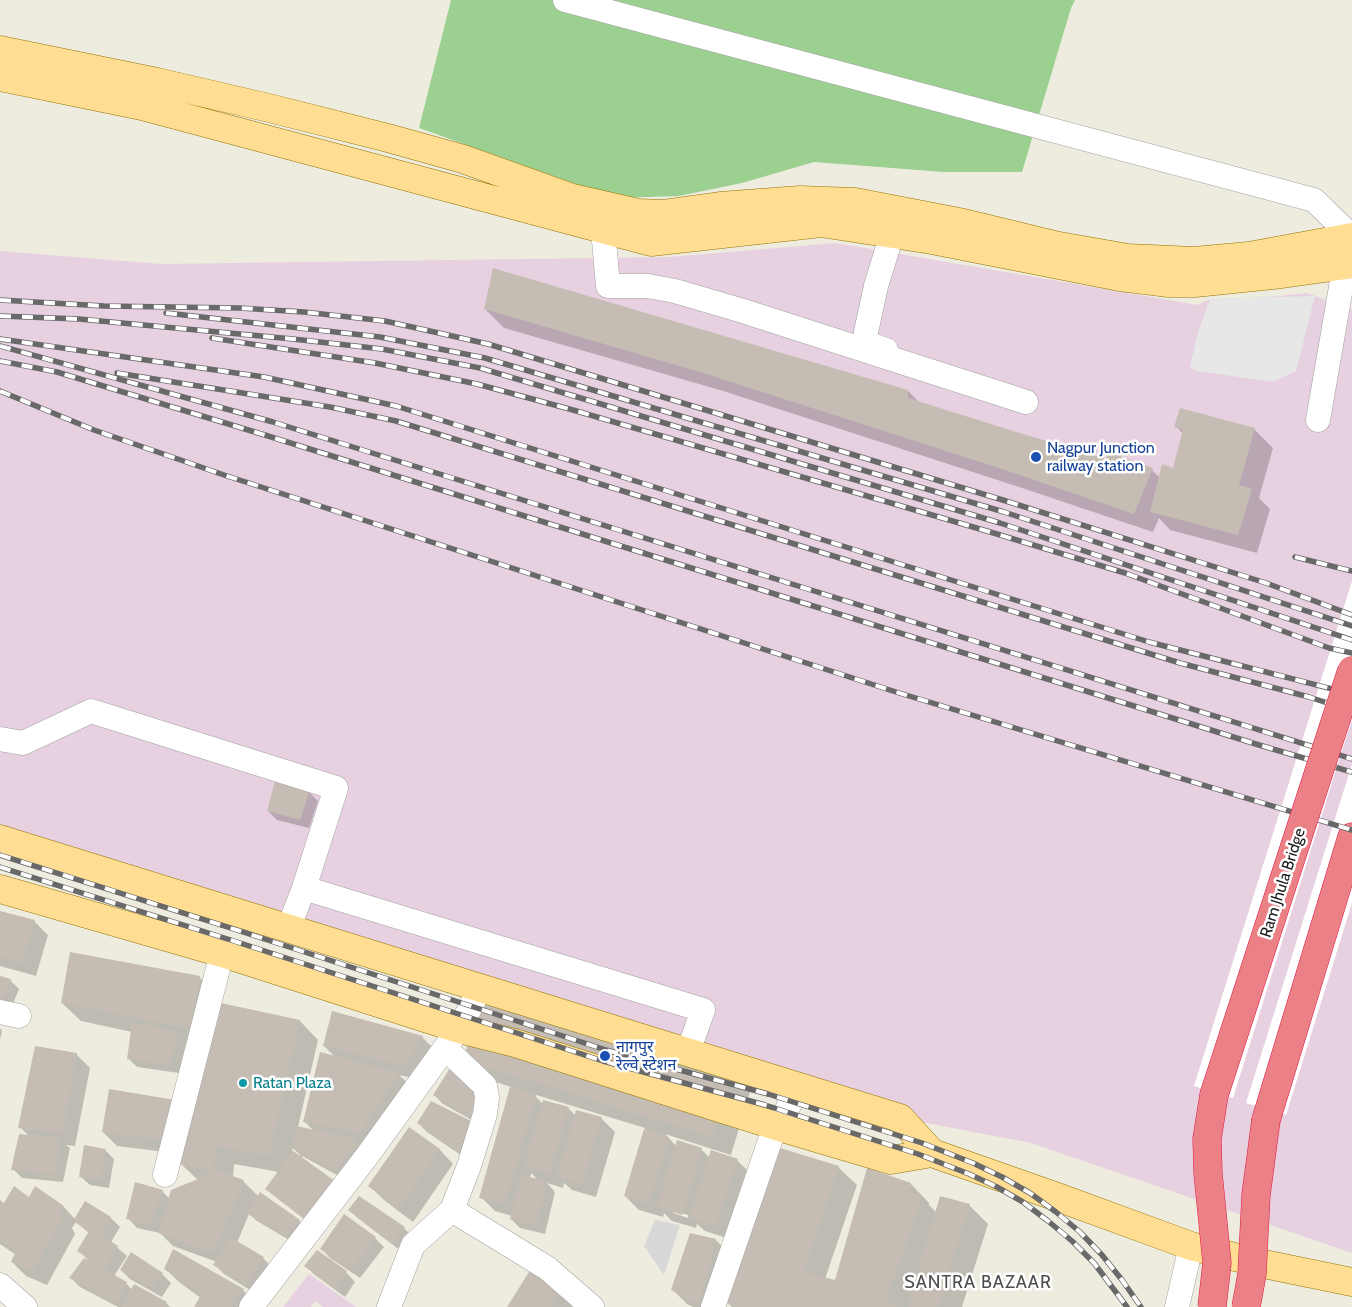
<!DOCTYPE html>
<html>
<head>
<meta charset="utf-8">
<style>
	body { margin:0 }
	canvas { display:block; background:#eeebdf }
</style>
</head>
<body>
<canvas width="1352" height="1307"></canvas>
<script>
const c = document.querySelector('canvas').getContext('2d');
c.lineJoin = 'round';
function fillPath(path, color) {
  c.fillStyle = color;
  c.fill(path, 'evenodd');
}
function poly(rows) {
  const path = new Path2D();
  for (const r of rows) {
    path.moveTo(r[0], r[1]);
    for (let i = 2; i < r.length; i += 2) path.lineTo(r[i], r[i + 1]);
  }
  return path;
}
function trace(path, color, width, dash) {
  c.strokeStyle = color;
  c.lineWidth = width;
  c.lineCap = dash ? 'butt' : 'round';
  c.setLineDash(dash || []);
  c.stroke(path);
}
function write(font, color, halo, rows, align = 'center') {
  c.font = font + ' Cabin,"Noto Sans Devanagari",sans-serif';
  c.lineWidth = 5;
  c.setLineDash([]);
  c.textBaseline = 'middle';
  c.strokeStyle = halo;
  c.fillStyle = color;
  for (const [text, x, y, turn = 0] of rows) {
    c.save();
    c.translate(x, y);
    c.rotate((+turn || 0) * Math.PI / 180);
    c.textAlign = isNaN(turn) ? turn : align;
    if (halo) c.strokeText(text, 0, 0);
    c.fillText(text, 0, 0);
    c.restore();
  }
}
fillPath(poly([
	[655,1220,680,1225,664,1275,644,1246]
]), '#d9d8d8');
fillPath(poly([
	[836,243,1198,305,1210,299,1270,297,1307,293,1352,309,1352,1253,1031,1143,848,1108,0,831,0,251,161,264,669,257],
	[309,1274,356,1307,323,1307,315,1301,311,1307,283,1307]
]), '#e7d1e0');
fillPath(poly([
	[451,0,1075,0,1071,8,1022,172,944,172,814,162,742,183,679,196,615,198,419,128]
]), '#9cd091');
fillPath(poly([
	[1315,296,1296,371,1273,382,1197,371,1190,367,1198,332,1210,299]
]), '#e7e7e7');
fillPath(poly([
	[1352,581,1352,719,1233,1098,1194,1086],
	[1352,764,1352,903,1286,1115,1246,1103]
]), '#fff');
fillPath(poly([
	[485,309,908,391,920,403,1107,461,1152,470,1160,478,1174,469,1183,434,1176,426,1254,429,1273,448,1259,498,1270,509,1257,553,1170,530,1159,518,1153,532,1019,487,720,390,504,328],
	[309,792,318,801,309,828,277,820,268,811],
	[0,912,34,921,48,935,36,976,0,966],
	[0,977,10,980,19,989,10,1011,0,1008],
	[199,977,218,996,208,1047,186,1043,179,1073,137,1067,128,1058,132,1032,81,1021,62,1003],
	[486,987,753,1082,731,1155,665,1134,676,1146,701,1149,710,1158,737,1160,751,1174,730,1239,705,1231,697,1224,696,1228,672,1221,664,1213,663,1217,639,1210,625,1196,645,1128,533,1094,543,1104,568,1108,576,1116,601,1118,615,1132,596,1197,572,1190,564,1183,563,1188,547,1183,555,1192,545,1234,520,1228,511,1219,512,1216,495,1211,481,1197,511,1087,483,1078,464,1060],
	[531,1173,539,1181,530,1179],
	[673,1211,688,1215,688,1218,673,1213],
	[222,1004,300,1021,318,1040,298,1127,314,1131,305,1122,335,1057,324,1046,422,1037,436,1051,418,1079,399,1075,413,1088,346,1180,302,1156,314,1227,267,1188,279,1172,234,1164,233,1178,243,1181,259,1197,299,1221,308,1230,296,1244,257,1221,249,1214,237,1243,263,1258,272,1267,255,1293,224,1274,215,1265,217,1262,173,1246,160,1233,137,1228,128,1218,162,1191,169,1198,198,1180,181,1164],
	[293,1148,300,1155,299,1156,292,1151],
	[0,1028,2,1031,0,1040],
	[76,1054,90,1068,75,1146,66,1145,70,1148,63,1182,22,1178,13,1169,29,1136,20,1127],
	[110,1091,181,1154,117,1146,103,1132],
	[434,1095,492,1103,481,1125,443,1104],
	[418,1123,477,1125,468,1160,427,1132],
	[410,1129,440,1150,453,1164,413,1222,384,1200,370,1186],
	[105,1150,114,1159,109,1188,90,1185,80,1176],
	[838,1167,857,1185,825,1279,836,1282,911,1184,929,1203,929,1205,937,1213,969,1205,988,1224,962,1307,732,1307,728,1303],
	[35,1188,64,1207,75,1219,85,1203,111,1218,120,1227,111,1242,127,1256,114,1276,126,1283,132,1290,134,1286,166,1303,170,1307,118,1307,80,1287,71,1278,90,1262,79,1251,89,1233,76,1222,72,1228,75,1234,47,1285,26,1276,12,1262,16,1255,0,1244,0,1203,5,1205,30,1199],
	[359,1198,404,1228,413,1237,401,1251,359,1219,349,1210],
	[344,1216,375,1238,384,1247,360,1278,330,1258,321,1248],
	[716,1240,729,1254,715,1307,693,1307,687,1304,673,1290],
	[174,1250,243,1290,257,1304,255,1307,196,1307,201,1298,179,1282,165,1268],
	[306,1266,346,1272,355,1282,345,1297,315,1275],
	[121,1270,162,1274,171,1283,162,1297,130,1279],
	[530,1273,569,1300,572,1307,509,1307]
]), '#0003');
fillPath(poly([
	[493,268,908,390,908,398,1010,430,1106,459,1109,452,1153,468,1134,514,999,468,700,372,484,309],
	[1180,408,1255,428,1239,485,1252,489,1238,535,1150,512,1162,464,1173,468,1183,430,1174,427],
	[275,781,310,790,300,820,267,811],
	[0,911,35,920,22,963,0,957],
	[70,952,200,976,190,1029,61,1003],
	[0,976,11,979,0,1006],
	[486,986,735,1063,713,1137,463,1060],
	[221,1003,300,1020,269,1156,215,1146,214,1172,180,1164],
	[332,1011,423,1036,404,1066,323,1046],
	[132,1023,178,1031,170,1065,127,1059],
	[35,1046,77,1053,62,1133,18,1128],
	[320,1052,399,1073,360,1133,303,1122],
	[450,1068,484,1093,472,1117,433,1095],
	[510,1087,536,1095,505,1205,479,1198],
	[109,1089,175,1100,167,1141,102,1132],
	[543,1100,569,1107,549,1174,524,1167],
	[431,1101,477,1124,458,1151,417,1123],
	[576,1110,602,1117,582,1184,557,1177],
	[297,1126,358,1140,336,1171,290,1147],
	[409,1127,440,1149,398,1209,368,1186],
	[644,1129,669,1137,649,1204,624,1196],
	[19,1134,61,1138,54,1174,11,1170],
	[677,1140,702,1148,682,1215,657,1207],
	[84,1145,106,1149,100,1180,79,1177],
	[780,1148,839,1166,803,1272,835,1280,867,1168,911,1183,909,1192,922,1197,885,1303,897,1307,737,1307,726,1303],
	[711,1150,738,1159,716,1226,689,1218],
	[293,1151,335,1181,304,1219,265,1189],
	[218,1171,244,1180,213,1253,158,1233,171,1190],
	[521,1175,547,1181,536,1226,510,1219],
	[135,1182,163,1190,151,1225,126,1219],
	[14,1186,29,1197,35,1186,64,1206,59,1213,62,1219,33,1271,11,1262,16,1251,0,1241,0,1200,4,1203],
	[260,1192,300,1220,287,1236,246,1213],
	[359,1196,405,1227,391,1243,348,1210],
	[940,1196,970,1204,938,1307,908,1307],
	[85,1201,111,1217,101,1235,118,1246,105,1268,77,1251,89,1231,73,1221],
	[344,1214,376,1237,350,1270,320,1249],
	[690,1233,716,1239,699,1304,671,1290],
	[230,1237,264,1257,246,1285,213,1265],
	[173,1249,244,1289,230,1307,194,1307,201,1295,164,1269],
	[317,1250,347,1271,335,1289,304,1266],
	[131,1252,163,1273,152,1289,120,1270],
	[84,1258,127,1282,117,1303,69,1278],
	[529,1272,537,1273,560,1291,550,1307,507,1307],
	[134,1284,167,1302,164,1307,122,1307]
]), '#c5bdb3');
const minor = poly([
	[565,0,1314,200,1352,237],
	[603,229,608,286,648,286,675,291,743,311,1026,402],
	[886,350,868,344,866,339,866,332,876,286,892,234],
	[1318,420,1345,264],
	[0,739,23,743,91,711,336,788,304,888,288,929],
	[304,888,703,1010,688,1052],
	[0,1012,19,1016],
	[445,1048,485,1086,487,1098,485,1114,469,1166,452,1210,547,1268,592,1307],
	[165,1175,222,953],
	[0,1285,25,1307],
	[251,1307,367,1156,445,1048,459,1029,481,987],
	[389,1307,413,1245,452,1210],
	[713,1307,771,1138,779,1127,798,1086],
	[1177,1307,1191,1246]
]);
const major = poly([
	[0,50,157,82,269,108,388,138,463,159,572,198,638,213,662,214,720,206,800,200,855,202,964,223,1059,246,1128,258,1194,261,1249,256,1352,237],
	[0,77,142,106,651,242,821,223,932,240,1120,277,1169,283,1195,283,1282,274,1352,264],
	[0,839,900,1118,932,1153],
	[0,889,222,953,459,1029,515,1043,779,1127,891,1160,932,1153,1060,1198,1191,1246,1259,1263,1352,1282]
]);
const highway = poly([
	[1266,1120,1352,837]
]);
trace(minor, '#a2a2a2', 25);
trace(major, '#927400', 29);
trace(highway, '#e01844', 29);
trace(minor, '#fff', 24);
trace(major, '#ffde93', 28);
trace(highway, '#ec8087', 28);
const rail = poly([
	[0,300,104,306,239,308,304,312,385,321,488,344,1006,501,1266,583,1352,615],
	[166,313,380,337,485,358,1004,512,1352,626],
	[0,316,79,319,293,339,382,349,480,368,1000,523,1352,640],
	[212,338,375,363,477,384,573,410,997,534,1125,573,1329,648,1352,653],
	[0,339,264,377,396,406,1149,642,1352,694],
	[0,346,273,422,1352,759],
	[0,361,57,372,268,436,1259,745,1352,772],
	[117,373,330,407,396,421,1180,663,1309,697,1352,711],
	[0,391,94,430,224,475,896,692,1352,830],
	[1295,557,1352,571],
	[0,855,240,931,606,1050,768,1094,922,1143,973,1163,1002,1177,1030,1193,1056,1212,1080,1232,1102,1255,1122,1280,1141,1307],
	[0,867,237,942,603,1061,765,1105,918,1154,969,1174,997,1187,1023,1202,1048,1221,1072,1241,1094,1263,1127,1307]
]);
trace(rail, '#696969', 5.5);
trace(rail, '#fff', 4, [11]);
const highwayBridge = poly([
	[1212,1307,1217,1263,1208,1173,1207,1139,1214,1095,1352,670],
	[1246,1307,1252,1274,1256,1195,1266,1120]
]);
trace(highwayBridge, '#e01844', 29, []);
trace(highwayBridge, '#ec8087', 28);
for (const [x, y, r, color] of [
	[1036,457,6,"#1a4fb4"],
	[605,1056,6,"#1a4fb4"],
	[243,1083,5,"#0f9aa8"]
]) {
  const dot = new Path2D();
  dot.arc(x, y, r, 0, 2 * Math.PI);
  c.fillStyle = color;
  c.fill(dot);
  trace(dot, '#fff', 2);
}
write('16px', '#164399', '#fff', [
	["Nagpur Junction",1047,448],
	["railway station",1047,466],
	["नागपुर",616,1047],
	["रेल्वे स्टेशन",616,1065]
], 'left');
write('16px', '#1b1b1b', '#fff', [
	["Ram Jhula Bridge",1283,883,-72]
]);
write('16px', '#0d838f', '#fff', [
	["Ratan Plaza",253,1083]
], 'left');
c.letterSpacing = '1px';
write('18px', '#4e4e4e', '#fff', [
	["SANTRA BAZAAR",978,1283]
]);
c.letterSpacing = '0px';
</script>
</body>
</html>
